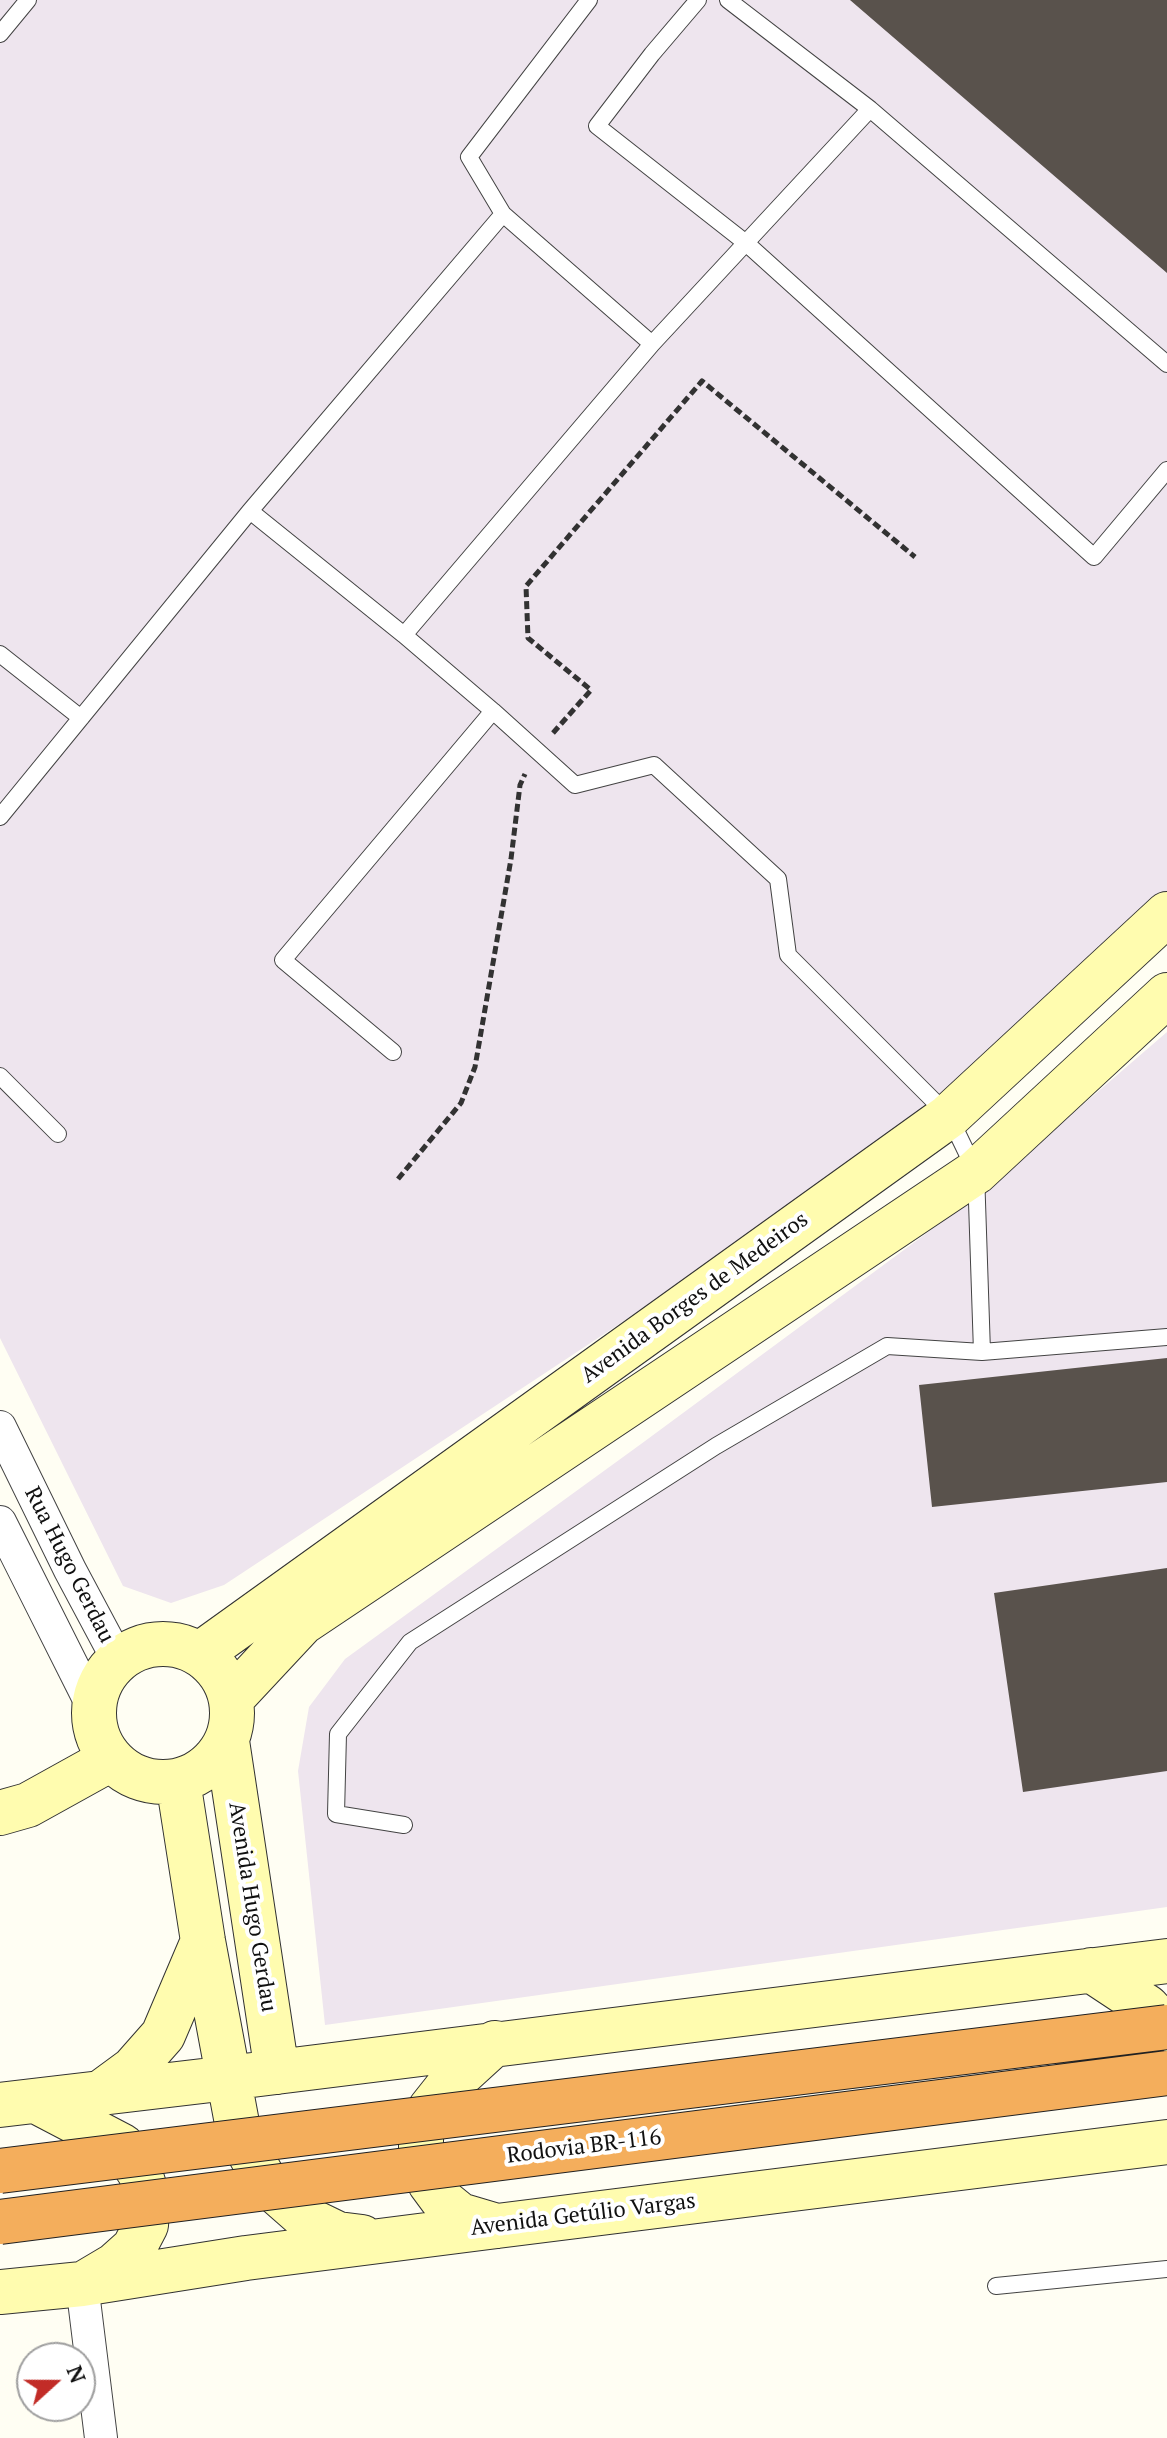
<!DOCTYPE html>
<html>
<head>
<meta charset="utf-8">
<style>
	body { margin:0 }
	#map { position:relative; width:1167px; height:2438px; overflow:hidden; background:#fffef3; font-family:"PT Serif",serif }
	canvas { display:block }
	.north { position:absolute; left:16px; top:2342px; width:80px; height:80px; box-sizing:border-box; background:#fff; border:2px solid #9f9f9f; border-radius:50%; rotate:69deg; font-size:22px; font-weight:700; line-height:32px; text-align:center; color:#101010 }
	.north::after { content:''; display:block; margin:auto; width:28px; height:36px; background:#c22c27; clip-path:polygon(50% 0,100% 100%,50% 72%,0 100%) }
</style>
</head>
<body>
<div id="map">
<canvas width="1167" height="2438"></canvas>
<div class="north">N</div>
</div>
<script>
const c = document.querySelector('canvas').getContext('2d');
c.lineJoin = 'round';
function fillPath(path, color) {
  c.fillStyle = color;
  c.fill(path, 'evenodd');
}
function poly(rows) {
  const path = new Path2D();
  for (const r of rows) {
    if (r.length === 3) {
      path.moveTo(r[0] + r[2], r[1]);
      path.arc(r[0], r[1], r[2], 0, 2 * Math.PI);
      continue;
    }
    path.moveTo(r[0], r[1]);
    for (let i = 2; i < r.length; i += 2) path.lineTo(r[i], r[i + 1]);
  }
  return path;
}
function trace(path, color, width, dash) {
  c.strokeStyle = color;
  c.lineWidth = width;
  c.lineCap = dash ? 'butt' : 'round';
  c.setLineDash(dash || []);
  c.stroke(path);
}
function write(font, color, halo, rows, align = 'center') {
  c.font = font + ' "PT Serif",serif';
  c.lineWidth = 8;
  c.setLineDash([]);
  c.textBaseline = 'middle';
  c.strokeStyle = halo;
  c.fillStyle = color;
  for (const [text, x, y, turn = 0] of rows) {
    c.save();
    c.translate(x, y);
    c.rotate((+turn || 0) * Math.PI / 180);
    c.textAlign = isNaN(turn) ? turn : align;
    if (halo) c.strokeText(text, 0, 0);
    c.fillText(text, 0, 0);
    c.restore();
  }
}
fillPath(poly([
	[0,0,1167,0,1167,894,898,1140,224,1585,171,1603,123,1586,0,1338],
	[1167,1032,1167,1907,325,2025,298,1771,309,1707,345,1659,641,1444,977,1196]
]), '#eee5ee');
fillPath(poly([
	[850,0,1167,0,1167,273],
	[1167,1358,1167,1482,932,1507,919,1385],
	[1167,1568,1167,1771,1023,1792,994,1593]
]), '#59524c');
const lane = poly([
	[698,0,652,54,597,126,746,243,1094,557,1167,470],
	[728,0,870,109],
	[0,34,28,0],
	[652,344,870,109,1167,364],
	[250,511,404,635,493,711,283,960,393,1052],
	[404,635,652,344,503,214],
	[0,654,81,718],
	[0,817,250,511,503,214,469,157,589,0],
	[0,1076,58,1134],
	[982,1352,1167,1337],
	[404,1825,336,1814,338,1734,410,1642,716,1446,887,1346,982,1352,976,1172,949,1116,788,955,778,879,654,765,575,785,493,711],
	[996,2286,1167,2269]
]);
const street = poly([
	[0,1427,70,1570,118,1660],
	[0,1522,94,1709],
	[82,2284,101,2438]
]);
const secondary = poly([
	[163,1713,69],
	[200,1654,949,1116,1167,914],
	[231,1699,302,1623,976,1172,1167,995],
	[227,1741,277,2072],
	[178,1781,203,1941,239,2134,266,2183,307,2219,338,2234,362,2237],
	[0,1813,28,1805,111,1759],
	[1091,1970,1147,2007,1167,2029],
	[495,2043,449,2085,430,2109,421,2136,421,2159,430,2183,444,2202,460,2215,497,2226],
	[99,2094,133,2069,163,2035,203,1941],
	[36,2101,122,2146,140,2173,148,2198,146,2225,134,2248,115,2265,88,2281],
	[0,2105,228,2078,1167,1961],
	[0,2292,82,2284,246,2258,497,2226,1167,2142]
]);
trace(lane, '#434343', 18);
trace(street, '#434343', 34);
trace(secondary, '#323232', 46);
trace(poly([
	[553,733,591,690,528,638,526,586,702,381,915,557],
	[398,1179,461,1103,475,1067,511,859,520,785,525,774]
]), '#323232', 5, [8, 4]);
trace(lane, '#fff', 16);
trace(street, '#fff', 32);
trace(secondary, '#fffcaf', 44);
const highwayBridge = poly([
	[0,2171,1167,2027],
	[0,2222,1167,2073]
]);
trace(highwayBridge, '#212121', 46, []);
trace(highwayBridge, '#f4ae5c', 44);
write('22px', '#101010', '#fff', [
	["Avenida Borges de Medeiros",695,1298,-36],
	["Rua Hugo Gerdau",69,1565,63],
	["Avenida Hugo Gerdau",252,1907,81],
	["Rodovia BR-116",584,2147,-7],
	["Avenida Getúlio Vargas",583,2215,-7]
]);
</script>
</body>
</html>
